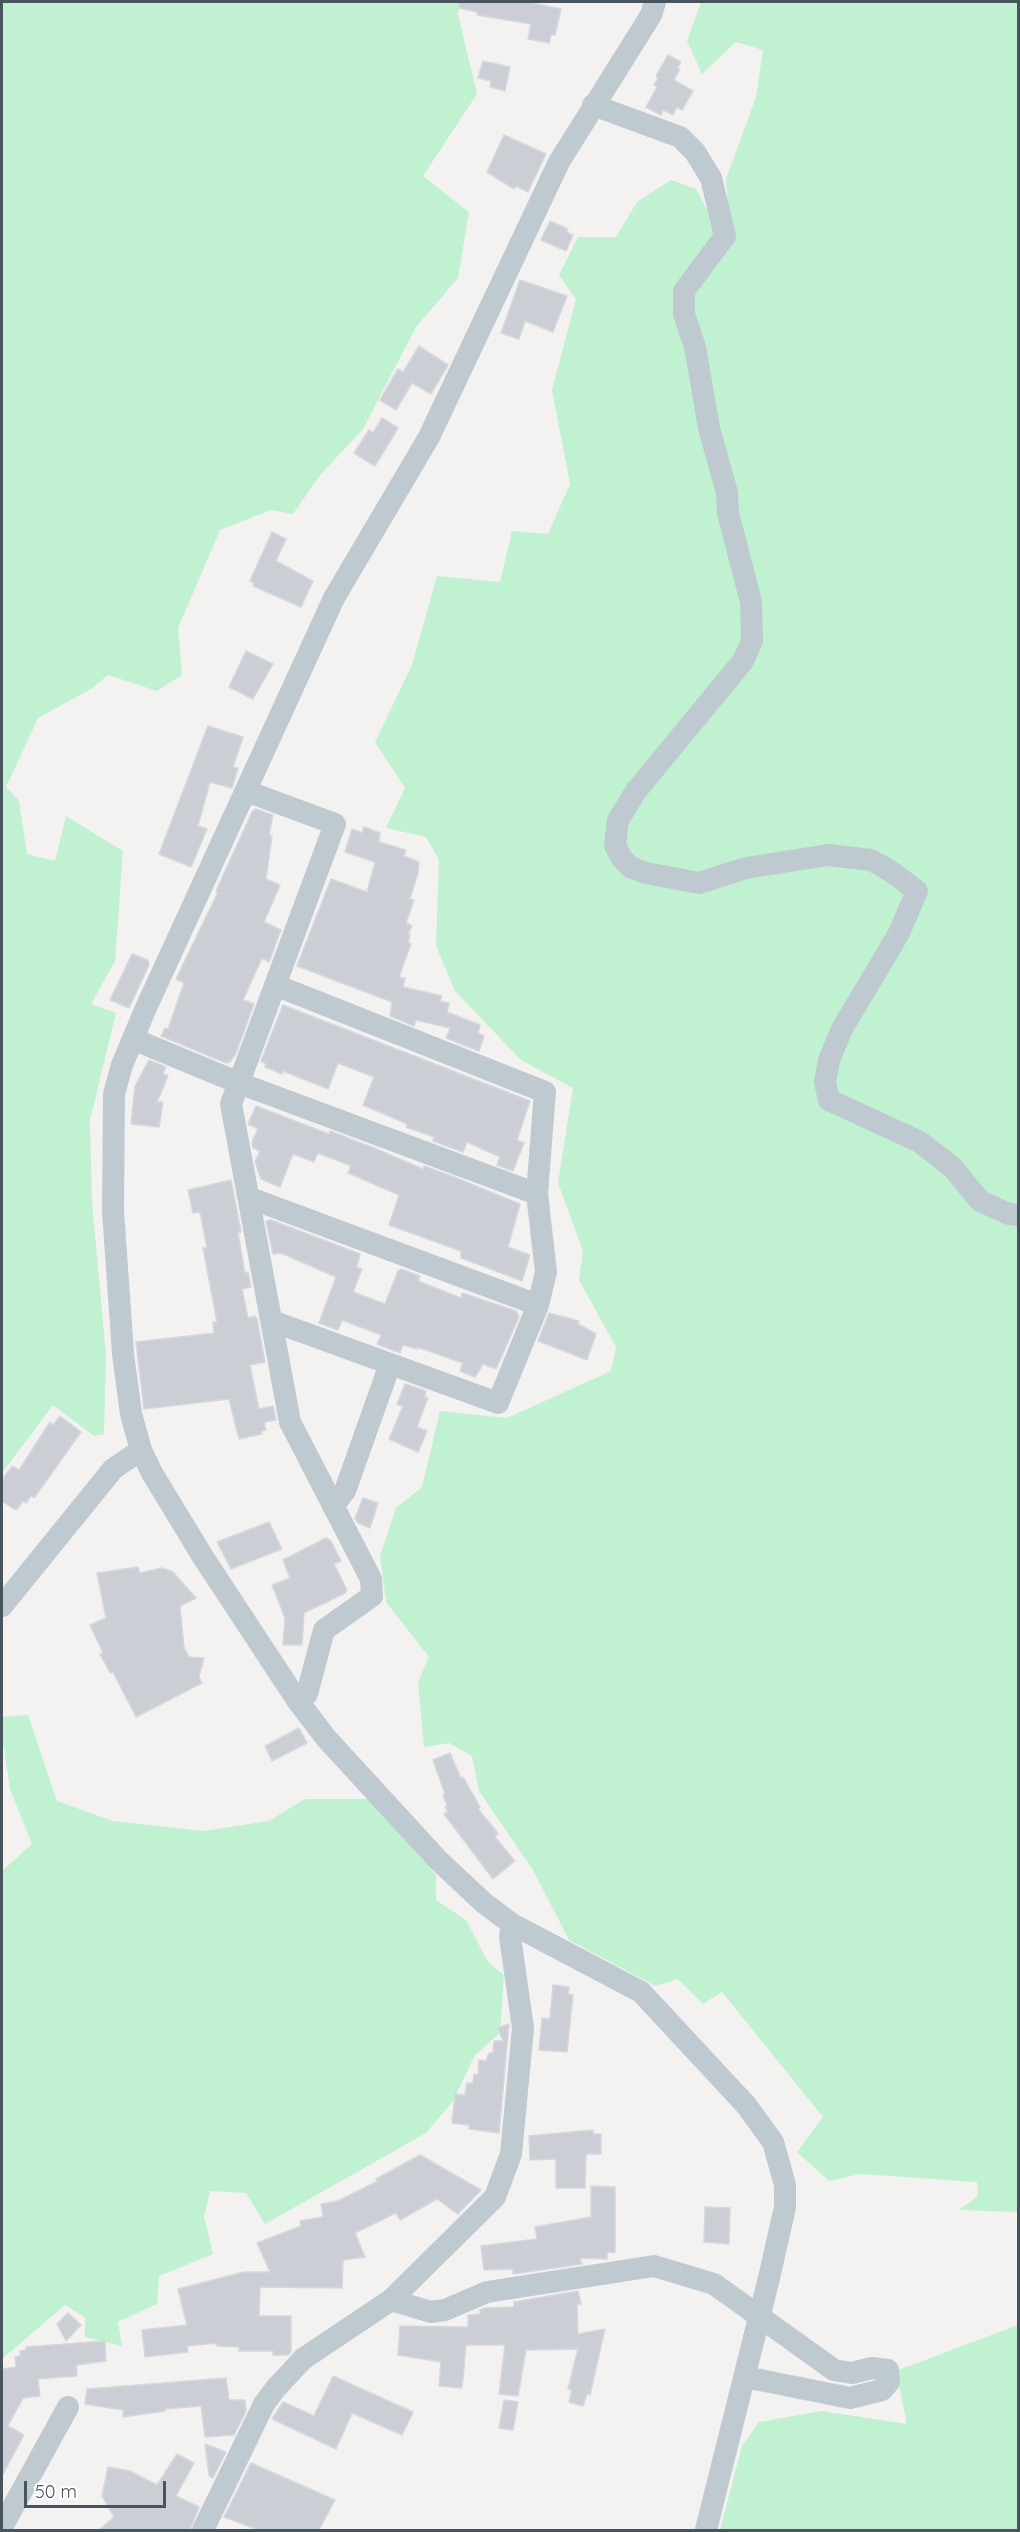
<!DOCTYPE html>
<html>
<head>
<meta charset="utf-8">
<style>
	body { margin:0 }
	#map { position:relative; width:1020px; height:2532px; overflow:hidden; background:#f4f1f1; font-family:Quicksand,sans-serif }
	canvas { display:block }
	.frame { position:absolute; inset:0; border:3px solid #48555f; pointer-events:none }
	.scale { position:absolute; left:24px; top:2481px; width:142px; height:27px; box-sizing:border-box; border:3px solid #48555f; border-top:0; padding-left:8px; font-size:18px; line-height:21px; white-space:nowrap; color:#48555f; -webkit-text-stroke:4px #fff; paint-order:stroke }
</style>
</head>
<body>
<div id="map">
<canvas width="1020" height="2532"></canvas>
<div class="frame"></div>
<div class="scale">50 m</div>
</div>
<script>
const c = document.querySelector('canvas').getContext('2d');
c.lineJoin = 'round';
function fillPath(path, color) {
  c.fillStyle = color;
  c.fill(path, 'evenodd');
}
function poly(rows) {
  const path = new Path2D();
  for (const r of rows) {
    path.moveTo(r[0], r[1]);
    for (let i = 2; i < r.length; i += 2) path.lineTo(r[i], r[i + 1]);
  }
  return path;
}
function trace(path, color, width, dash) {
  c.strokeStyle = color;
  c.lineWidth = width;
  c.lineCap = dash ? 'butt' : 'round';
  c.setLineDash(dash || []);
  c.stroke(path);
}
fillPath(poly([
	[2,2,461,2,458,14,477,94,423,176,469,212,458,278,416,327,363,429,321,474,293,514,271,510,220,530,178,628,182,675,157,691,108,675,91,689,38,718,6,787,19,801,27,854,55,861,66,816,123,851,115,961,91,1004,116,1013,90,1120,92,1202,106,1355,104,1434,94,1436,53,1405,2,1473],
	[701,2,1018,2,1018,2212,959,2210,978,2196,977,2182,860,2174,829,2181,797,2152,823,2117,722,1992,703,2004,678,1979,655,1986,569,1940,533,1870,479,1791,472,1756,449,1743,424,1747,418,1682,429,1657,386,1602,380,1556,396,1508,422,1487,440,1411,507,1418,611,1371,616,1347,579,1280,583,1251,558,1183,573,1088,521,1060,455,991,436,946,439,860,426,837,386,828,405,788,375,742,412,665,437,576,500,582,512,531,548,534,570,484,552,390,576,299,559,275,578,237,616,237,637,202,671,180,696,189,710,215,728,207,726,179,756,97,763,50,736,42,702,74,687,41],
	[28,1715,57,1801,113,1821,204,1831,269,1821,305,1799,368,1799,436,1875,436,1900,466,1920,488,1962,504,1975,500,2033,475,2055,453,2101,426,2133,265,2224,246,2193,210,2191,204,2216,213,2254,159,2276,157,2304,118,2322,122,2346,85,2337,85,2317,65,2305,2,2359,2,1871,32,1844,10,1789,4,1747,2,1746,2,1717],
	[1018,2325,1018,2530,720,2530,742,2446,759,2422,822,2411,907,2424,896,2371]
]), '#c0f1d1');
const building = poly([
	[459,2,528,2,561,9,555,35,551,35,549,43,528,39,531,24,477,15,477,12,459,8,459,2],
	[668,55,681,62,677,68,680,69,674,80,693,91,682,110,677,107,673,115,663,110,661,115,646,107,657,87,654,85,658,78,656,76,668,55],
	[483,61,510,67,505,91,490,87,491,81,478,78,483,61],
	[504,135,546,154,528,192,516,186,514,189,487,172,504,135],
	[550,221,568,229,566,232,573,235,566,251,541,240,550,221],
	[520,280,567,296,553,332,525,321,519,339,501,333,520,280],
	[419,346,448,365,431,394,412,383,396,410,380,400,398,369,403,372,419,346],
	[382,418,398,428,375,466,354,453,369,430,373,433,382,418],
	[272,532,286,539,276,561,313,581,301,607,253,586,254,583,250,581,272,532],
	[246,651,273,664,253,699,229,687,246,651],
	[208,726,243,737,233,767,238,768,232,788,210,782,198,826,207,829,191,867,159,854,208,726],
	[256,809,273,815,269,835,272,836,266,879,280,885,264,922,281,930,269,962,262,958,243,1000,254,1004,236,1053,230,1062,226,1063,161,1036,165,1028,168,1029,184,983,176,979,218,892,216,891,252,812,256,809],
	[364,827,380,833,379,842,406,850,404,856,419,862,418,873,410,899,414,900,406,923,412,926,408,935,410,935,408,943,411,944,399,977,405,978,403,987,442,996,440,1001,449,1003,447,1012,480,1025,478,1033,484,1036,479,1051,446,1038,450,1028,416,1020,414,1026,390,1016,392,1002,297,966,331,879,367,892,375,862,345,852,352,829,362,833,364,827],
	[132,954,148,960,149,965,129,1008,110,1000,132,954],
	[283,1005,530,1101,517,1140,524,1143,513,1171,497,1165,500,1157,467,1142,463,1152,433,1141,434,1137,406,1127,407,1124,363,1105,374,1077,338,1063,328,1089,283,1071,282,1074,265,1067,266,1064,261,1061,283,1005],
	[149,1060,166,1067,163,1074,168,1076,157,1102,163,1102,159,1127,131,1124,135,1086,149,1060],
	[256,1106,329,1134,330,1131,374,1148,423,1169,424,1166,454,1177,520,1204,508,1247,530,1255,522,1281,461,1258,461,1251,389,1225,399,1195,348,1173,351,1166,318,1153,314,1162,293,1154,280,1187,261,1179,255,1162,260,1151,253,1148,252,1142,258,1129,248,1124,256,1106],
	[231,1180,241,1232,238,1233,245,1273,248,1272,251,1287,242,1289,248,1318,255,1316,257,1319,265,1362,250,1365,259,1409,273,1406,276,1420,264,1422,266,1430,261,1431,262,1434,239,1439,229,1399,144,1409,136,1342,214,1333,213,1322,217,1322,203,1248,207,1248,200,1212,193,1213,188,1190,231,1180],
	[271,1220,360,1254,357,1267,362,1269,353,1292,385,1304,398,1271,401,1269,420,1276,418,1281,461,1298,462,1293,516,1311,519,1317,496,1369,483,1364,475,1377,460,1371,463,1363,417,1347,417,1349,403,1345,400,1353,377,1344,381,1335,342,1320,338,1330,319,1323,336,1277,281,1253,273,1254,266,1221,271,1220],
	[549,1313,579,1321,578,1324,596,1334,587,1360,538,1341,549,1313],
	[405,1384,426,1391,424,1397,428,1398,417,1427,427,1431,418,1452,389,1439,403,1406,397,1404,405,1384],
	[60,1416,81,1432,34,1498,31,1496,26,1503,23,1501,17,1509,14,1509,2,1501,2,1480,12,1466,19,1470,50,1422,53,1425,60,1416],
	[363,1498,378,1503,370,1528,358,1523,355,1518,363,1498],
	[269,1522,282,1549,231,1569,217,1542,269,1522],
	[326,1538,331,1541,341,1561,334,1564,347,1590,345,1593,304,1613,302,1645,283,1645,285,1618,272,1585,290,1578,283,1560,326,1538],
	[138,1567,140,1573,161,1568,172,1571,196,1598,180,1606,184,1647,189,1657,204,1658,199,1677,202,1683,136,1717,113,1672,110,1673,100,1654,103,1653,90,1625,106,1618,97,1573,138,1567],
	[299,1728,307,1743,272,1761,265,1746,299,1728],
	[450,1753,461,1778,463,1777,480,1807,478,1809,498,1833,495,1837,515,1861,493,1879,444,1814,448,1812,445,1807,447,1806,443,1795,445,1794,433,1760,450,1753],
	[553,1985,569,1987,568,1994,573,1995,567,2052,539,2050,542,2018,550,2019,553,1985],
	[509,2024,499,2133,469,2129,469,2125,452,2123,455,2094,465,2095,467,2083,473,2083,474,2074,478,2075,479,2060,486,2061,489,2053,493,2053,494,2041,503,2041,498,2028,509,2024],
	[593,2130,593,2134,601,2134,601,2154,586,2154,585,2188,556,2188,556,2159,530,2160,529,2136,593,2130],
	[420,2155,481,2190,458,2214,437,2199,400,2220,396,2213,355,2233,365,2257,343,2260,342,2288,260,2287,259,2316,291,2316,291,2352,288,2355,273,2355,273,2351,239,2351,239,2347,217,2346,216,2343,187,2346,188,2352,145,2357,142,2330,187,2325,178,2289,244,2272,270,2272,257,2243,301,2226,300,2221,323,2217,321,2204,338,2201,378,2181,376,2179,420,2155],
	[591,2186,615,2187,615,2253,607,2252,607,2259,580,2258,582,2264,513,2274,513,2269,484,2270,481,2246,537,2239,535,2227,591,2217,591,2186],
	[705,2207,730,2208,729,2244,704,2242,705,2207],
	[578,2291,581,2304,577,2304,578,2334,605,2329,590,2395,587,2394,583,2406,569,2402,572,2390,568,2389,578,2349,526,2350,518,2396,499,2394,505,2345,466,2345,462,2388,439,2386,441,2362,398,2355,400,2326,468,2327,468,2315,480,2314,480,2310,485,2308,514,2307,514,2302,578,2291],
	[68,2313,81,2325,66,2341,57,2324,68,2313],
	[105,2341,106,2361,76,2365,77,2376,38,2379,40,2396,23,2398,8,2426,24,2435,2,2476,2,2369,16,2367,15,2357,20,2356,20,2351,26,2350,26,2347,105,2341],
	[333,2376,413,2412,402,2435,352,2413,336,2449,272,2419,283,2402,314,2416,333,2376],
	[226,2378,229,2400,245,2400,246,2411,234,2435,205,2437,201,2406,165,2409,165,2411,123,2417,123,2410,85,2404,87,2389,226,2378],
	[504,2400,518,2402,513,2430,499,2428,504,2400],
	[205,2444,226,2452,213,2478,209,2476,205,2444],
	[177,2454,194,2463,176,2496,199,2507,190,2530,99,2530,114,2517,102,2496,108,2467,130,2471,157,2485,177,2454],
	[251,2463,335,2500,319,2530,259,2530,224,2517,251,2463]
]);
fillPath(building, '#cbced4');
trace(building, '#d5d8dd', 1.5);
trace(poly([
	[655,2,651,15,559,162,429,437,334,598,145,1010,122,1065,114,1094,113,1211,123,1354,131,1414,141,1450,152,1473,203,1557,297,1700,326,1738,438,1860,484,1903,512,1924,641,1992,746,2105,773,2142,785,2185,785,2207,769,2278],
	[593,105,680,137,695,152,711,178,725,236,684,291,684,314,695,347,709,428,727,493,728,513,751,602,752,641,743,661,636,791,618,820,615,845,621,857,630,867,646,873,699,883,746,868,828,855,871,860,892,872,917,891,899,933,842,1029,829,1060,825,1082,829,1100,920,1142,952,1167,980,1201,1009,1214,1018,1215],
	[246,791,335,824,231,1104,290,1422,371,1579,372,1596,324,1630,307,1694,297,1700],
	[133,1039,239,1083,537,1194],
	[250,1198,538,1305],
	[272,1321,498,1403,538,1305,546,1272,537,1194,545,1092,275,985],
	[333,1506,345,1491,390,1364],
	[2,1606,113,1469,141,1450],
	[391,2300,431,2312,445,2310,487,2292,654,2266,714,2284,834,2370,852,2373,872,2368,888,2370,889,2382,882,2390,850,2398,745,2377],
	[2,2527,68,2407],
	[203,2530,264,2404,276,2388,303,2359,391,2300,495,2197,511,2154,523,2028,510,1937,512,1924],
	[706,2530,754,2338]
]), '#bfc9d0', 22);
trace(poly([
	[754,2338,769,2278]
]), '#bfc9d0', 22);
</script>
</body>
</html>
